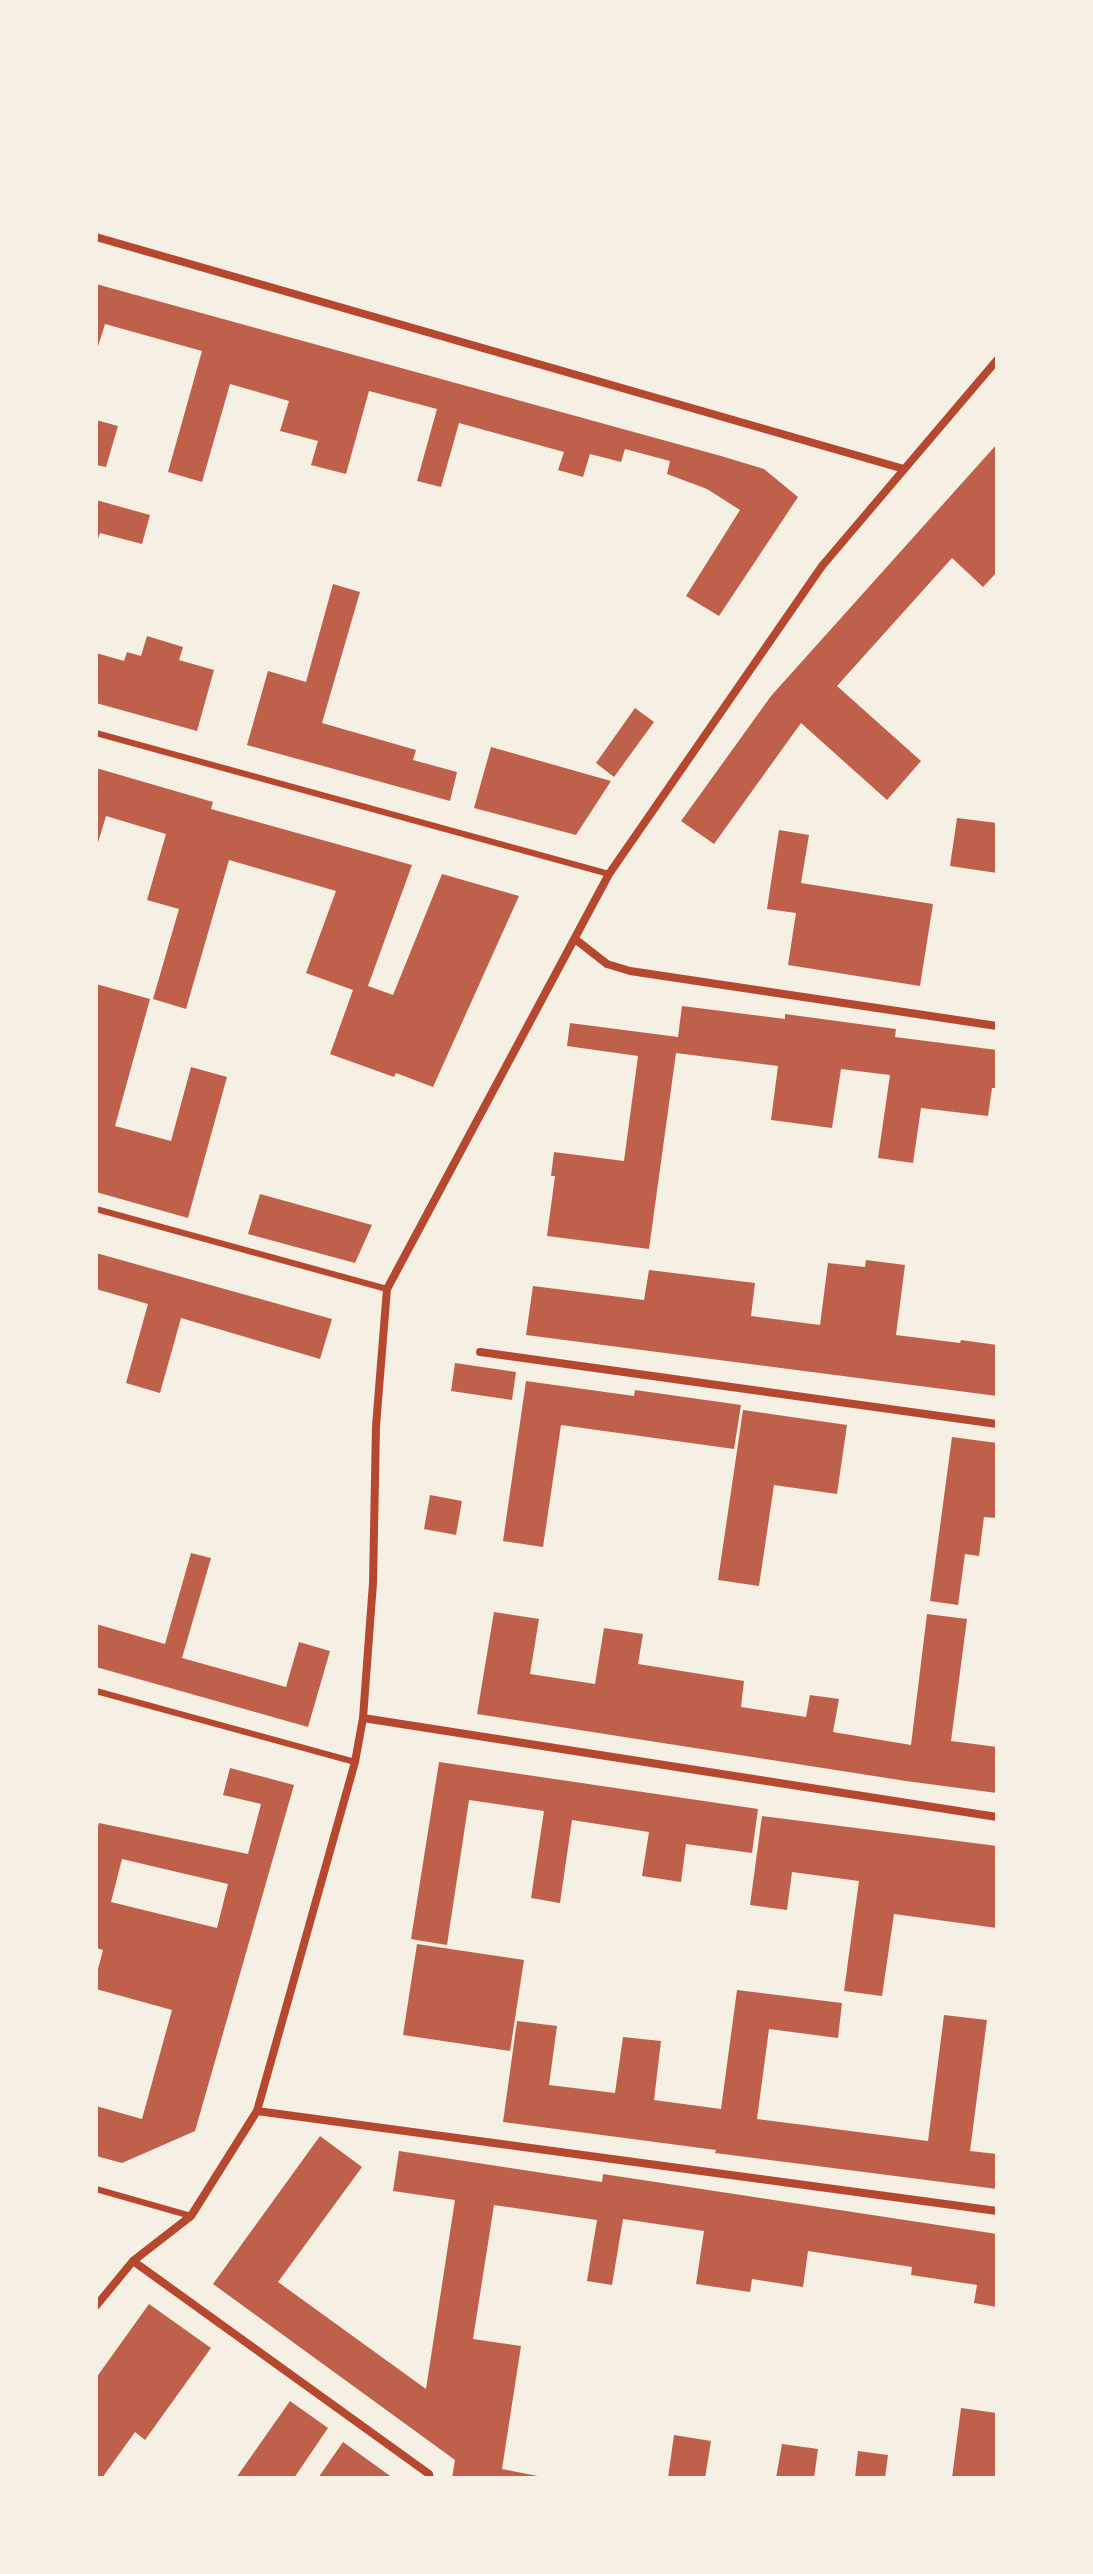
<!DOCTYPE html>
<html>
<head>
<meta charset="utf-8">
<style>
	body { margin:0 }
	#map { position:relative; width:1093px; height:2574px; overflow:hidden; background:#f6efe4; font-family:Jost,sans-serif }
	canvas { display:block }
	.frame { position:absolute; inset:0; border:98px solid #f6efe4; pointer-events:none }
</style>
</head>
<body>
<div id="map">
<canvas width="1093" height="2574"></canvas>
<div class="frame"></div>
</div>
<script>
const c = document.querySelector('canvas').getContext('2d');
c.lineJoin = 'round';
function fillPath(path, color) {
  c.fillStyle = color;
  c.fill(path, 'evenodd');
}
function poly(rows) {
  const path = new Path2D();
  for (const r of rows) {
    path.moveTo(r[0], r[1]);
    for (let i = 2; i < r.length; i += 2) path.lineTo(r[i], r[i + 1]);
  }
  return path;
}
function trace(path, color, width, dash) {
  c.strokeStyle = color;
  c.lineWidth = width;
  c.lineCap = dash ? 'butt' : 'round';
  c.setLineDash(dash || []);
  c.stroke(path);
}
fillPath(poly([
	[96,284,721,456,764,469,798,497,719,616,686,596,740,510,707,489,667,474,670,461,625,449,621,462,590,454,583,477,558,470,564,452,459,423,441,487,417,481,437,409,369,391,346,474,311,465,318,441,280,431,289,401,230,384,202,482,168,472,202,351,105,324,96,353],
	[96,420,118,426,106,467,96,465],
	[997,444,997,572,983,587,952,558,837,686,921,761,887,800,801,723,714,844,681,821,771,696],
	[96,500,150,515,142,544,100,533,96,545],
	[333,584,360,592,322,723,416,750,413,760,457,772,450,801,247,745,268,671,306,682],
	[147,636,183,647,179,660,214,670,197,731,96,703,96,653,124,661,127,652,141,656],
	[635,708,654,722,614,777,596,763],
	[491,747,611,781,576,835,474,808],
	[96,768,213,802,211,809,412,865,368,986,393,995,442,874,519,896,433,1087,396,1073,394,1077,330,1054,353,990,306,973,336,891,229,860,186,1009,153,999,179,909,147,900,166,834,106,816,96,849],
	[957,818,997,823,997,873,950,866],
	[779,830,809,835,801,883,933,904,920,986,788,965,796,913,767,909],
	[96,984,150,999,115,1126,171,1141,191,1067,227,1077,188,1218,96,1192,96,1026,98,1018,96,1018],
	[682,1006,785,1019,785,1014,896,1029,895,1037,997,1050,997,1088,992,1088,988,1116,921,1108,913,1163,878,1158,890,1075,841,1069,832,1128,771,1120,778,1066,676,1053,649,1249,547,1236,555,1176,551,1176,554,1152,624,1161,638,1056,567,1046,570,1023,678,1037],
	[260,1194,372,1225,355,1263,248,1234],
	[96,1253,332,1319,320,1359,181,1318,160,1393,126,1383,148,1304,96,1289],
	[866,1260,905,1265,896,1335,960,1343,961,1340,997,1345,997,1396,526,1335,533,1286,644,1300,649,1270,755,1283,751,1316,820,1325,828,1263,865,1267],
	[455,1363,516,1372,512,1400,451,1391],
	[526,1381,634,1396,635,1390,741,1405,734,1449,561,1425,543,1547,503,1541],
	[743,1410,847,1425,837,1494,774,1485,759,1586,718,1580],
	[952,1437,997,1443,997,1518,984,1517,979,1556,965,1554,958,1605,930,1601],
	[430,1495,462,1501,456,1535,424,1529],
	[191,1553,211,1558,182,1658,286,1687,299,1642,330,1651,308,1727,96,1667,96,1624,165,1644],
	[494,1612,539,1619,530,1674,595,1684,604,1628,643,1634,638,1664,744,1681,741,1707,806,1717,810,1695,839,1699,833,1732,911,1745,927,1614,967,1619,951,1741,997,1747,997,1793,906,1781,477,1714],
	[439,1762,758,1809,752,1853,686,1844,681,1882,642,1876,649,1832,572,1820,560,1903,531,1898,544,1811,469,1800,447,1945,411,1939],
	[230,1768,294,1785,195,2131,122,2163,96,2156,96,2106,142,2119,172,2010,96,1989,96,1977,103,1950,96,1948,96,1833,99,1823,248,1854,261,1804,223,1795],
	[122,1859,228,1884,217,1928,111,1902],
	[762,1816,997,1846,997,1928,894,1914,882,1996,844,1991,859,1881,792,1872,787,1910,750,1905],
	[417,1944,524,1960,510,2051,403,2035],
	[737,1990,842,2003,838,2038,769,2029,757,2119,928,2141,944,2015,987,2020,970,2151,997,2154,997,2189,715,2153,716,2150,503,2122,517,2021,557,2026,549,2085,615,2093,623,2037,661,2041,654,2100,721,2109],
	[320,2136,362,2167,278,2282,426,2389,455,2200,393,2191,399,2151,602,2182,603,2174,997,2234,997,2307,974,2303,977,2285,911,2275,912,2267,808,2251,803,2287,752,2279,750,2292,696,2284,704,2231,623,2219,612,2285,587,2281,597,2220,494,2205,473,2339,521,2346,502,2469,548,2478,452,2478,455,2460,213,2284],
	[149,2304,211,2348,145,2440,135,2432,102,2478,96,2478,96,2378],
	[290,2401,328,2428,294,2478,236,2478],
	[961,2408,997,2413,997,2478,952,2478],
	[674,2435,711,2441,705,2478,668,2478],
	[343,2442,393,2478,318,2478],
	[782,2444,818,2449,814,2478,776,2478],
	[858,2451,888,2455,885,2478,855,2478]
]), '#bf614a');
trace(poly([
	[96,733,609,874],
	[96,1209,387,1289],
	[96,1691,355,1762],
	[96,2189,191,2216]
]), '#b5482f', 6);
trace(poly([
	[96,237,904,469],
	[575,939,607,964,630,971,997,1026],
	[480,1352,997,1424],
	[363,1718,997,1817],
	[257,2111,997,2211],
	[133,2261,429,2474,430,2478],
	[96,2306,133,2261,191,2216,257,2111,355,1762,363,1718,373,1583,376,1426,387,1289,609,874,822,566,997,360]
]), '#b5482f', 8);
</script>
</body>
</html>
